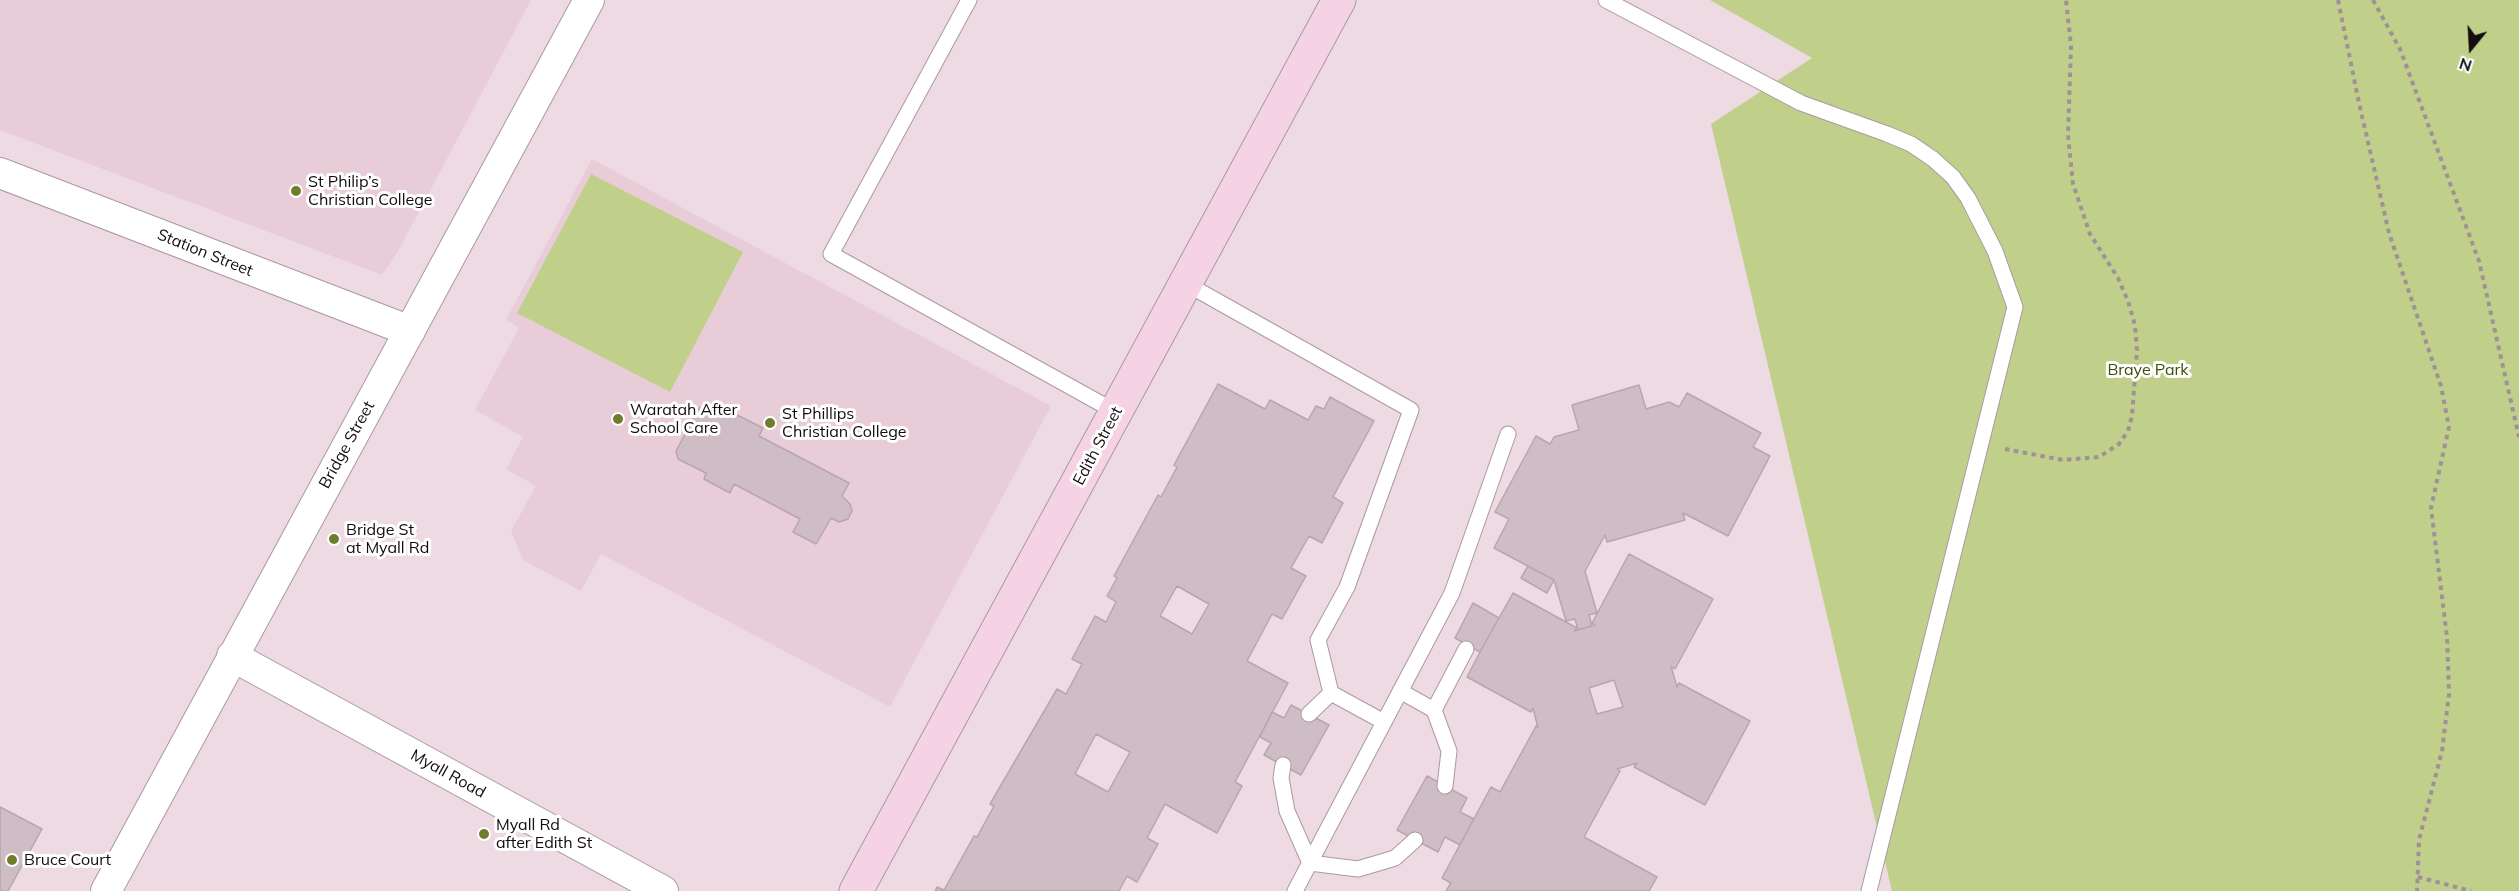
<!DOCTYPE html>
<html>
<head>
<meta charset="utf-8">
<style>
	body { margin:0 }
	#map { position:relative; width:2519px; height:891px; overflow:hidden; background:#eddae3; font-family:Mulish,sans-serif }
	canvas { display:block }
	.north { position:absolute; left:2441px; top:18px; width:60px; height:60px; -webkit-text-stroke:4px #fff; paint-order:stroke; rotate:198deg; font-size:16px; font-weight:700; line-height:24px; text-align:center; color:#130c0f }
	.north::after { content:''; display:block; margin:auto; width:21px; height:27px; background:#130c0f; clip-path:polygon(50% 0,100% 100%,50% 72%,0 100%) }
</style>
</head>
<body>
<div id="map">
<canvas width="2519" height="891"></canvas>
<div class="north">N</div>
</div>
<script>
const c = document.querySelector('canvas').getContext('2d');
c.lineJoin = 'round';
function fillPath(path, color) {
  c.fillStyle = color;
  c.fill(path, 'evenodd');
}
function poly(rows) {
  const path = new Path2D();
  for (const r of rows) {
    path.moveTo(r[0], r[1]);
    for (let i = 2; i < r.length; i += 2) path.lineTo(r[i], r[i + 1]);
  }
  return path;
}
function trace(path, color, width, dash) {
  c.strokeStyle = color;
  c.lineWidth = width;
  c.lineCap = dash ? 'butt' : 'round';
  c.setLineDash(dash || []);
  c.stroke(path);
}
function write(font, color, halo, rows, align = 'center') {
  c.font = font + ' Mulish,sans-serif';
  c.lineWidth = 6;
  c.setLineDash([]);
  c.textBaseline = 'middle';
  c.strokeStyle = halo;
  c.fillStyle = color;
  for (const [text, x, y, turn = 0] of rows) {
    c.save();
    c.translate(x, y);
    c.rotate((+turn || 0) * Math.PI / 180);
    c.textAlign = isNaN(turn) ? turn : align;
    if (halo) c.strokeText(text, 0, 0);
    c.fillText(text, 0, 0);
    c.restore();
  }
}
fillPath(poly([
	[0,0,531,0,397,253,382,275,0,130],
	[592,159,1051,406,890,707,601,554,581,591,523,560,511,531,536,486,506,469,523,437,475,410,519,328,506,320]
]), '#e8cdd9');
fillPath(poly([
	[1710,0,2519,0,2519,891,1892,891,1711,124,1812,58],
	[591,174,743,252,670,392,517,313]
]), '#c0cf8a');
const building = poly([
	[1218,384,1265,409,1270,400,1308,420,1316,406,1324,409,1330,397,1374,421,1333,497,1343,503,1322,543,1309,536,1291,568,1306,576,1282,619,1272,614,1247,661,1288,683,1235,782,1242,786,1217,833,1165,804,1147,838,1158,844,1137,882,1127,876,1119,891,935,891,937,887,944,890,974,836,977,837,994,806,990,804,1057,689,1066,694,1082,664,1072,659,1095,616,1106,622,1116,602,1107,596,1117,578,1114,576,1158,495,1161,497,1177,467,1174,465,1218,384],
	[1177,586,1209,604,1192,634,1160,616,1177,586],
	[1096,734,1130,752,1108,792,1075,774,1096,734],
	[1639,385,1646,409,1669,402,1679,407,1687,393,1761,433,1753,447,1770,456,1728,536,1683,513,1685,520,1607,542,1605,535,1585,571,1597,613,1589,615,1592,626,1578,630,1575,619,1566,621,1554,580,1494,548,1509,519,1495,512,1536,436,1550,444,1554,437,1579,430,1572,405,1639,385],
	[708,405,735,418,737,415,763,428,759,436,849,483,842,496,850,504,852,511,848,519,839,522,831,518,816,544,793,532,800,519,734,484,730,493,704,479,706,473,678,459,676,451,699,408,708,405],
	[1629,554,1713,599,1675,669,1671,666,1677,687,1679,683,1750,721,1705,805,1634,767,1637,763,1617,769,1620,771,1584,837,1657,877,1649,891,1446,891,1451,883,1442,878,1491,787,1500,792,1536,726,1538,728,1533,708,1531,712,1467,677,1480,652,1513,593,1577,628,1574,631,1595,625,1592,623,1629,554],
	[1614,680,1623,707,1597,714,1589,688,1614,680],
	[1528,566,1554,580,1547,593,1521,578,1528,566],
	[1473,603,1499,618,1480,652,1455,638,1473,603],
	[1291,705,1329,725,1301,775,1264,755,1271,743,1260,737,1272,712,1284,718,1291,705],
	[1427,776,1467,798,1460,812,1474,819,1460,845,1445,837,1438,852,1397,830,1427,776],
	[0,807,42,829,8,891,0,891,0,807]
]);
fillPath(building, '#cfbdc5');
trace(building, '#b8a5ad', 1.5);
const lane = poly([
	[969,0,831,254,1116,412],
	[1606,0,1801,103,1887,134,1911,144,1933,159,1953,177,1968,198,1995,251,2015,307,1869,891],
	[1185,283,1411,410,1347,587,1318,640,1331,693,1384,722],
	[1400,691,1434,710,1449,751,1445,786],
	[1434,710,1466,649],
	[1309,714,1331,693],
	[1283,765,1281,778,1287,811,1310,863,1358,869,1395,858,1415,840],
	[1295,891,1452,593,1508,434]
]);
const street = poly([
	[0,173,410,331],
	[232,656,663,891],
	[106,891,589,0]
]);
const secondary = poly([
	[856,891,1339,0]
]);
trace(lane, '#ab99a1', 17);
trace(street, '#ab99a1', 32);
trace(secondary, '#ab99a1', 35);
trace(poly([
	[2338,0,2359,103,2389,233,2441,386,2449,427,2431,508,2447,637,2449,694,2442,751,2419,840,2417,891],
	[2373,0,2400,49,2479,261,2519,437],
	[2005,449,2063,460,2099,457,2119,444,2128,431,2132,416,2137,350,2135,325,2128,301,2118,278,2090,234,2073,184,2068,135,2071,46,2066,0],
	[2418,877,2471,891]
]), '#a09198', 4, [4.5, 4.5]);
trace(lane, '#fff', 15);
trace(street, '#fff', 30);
trace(secondary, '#f5d3e5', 33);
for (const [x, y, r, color] of [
	[296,191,6,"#707e2c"],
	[618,419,6,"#707e2c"],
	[770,423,6,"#707e2c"],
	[334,539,6,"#707e2c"],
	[484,834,6,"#707e2c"],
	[12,860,6,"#707e2c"]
]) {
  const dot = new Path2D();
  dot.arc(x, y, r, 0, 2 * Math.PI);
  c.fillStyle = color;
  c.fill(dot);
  trace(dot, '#fff', 2);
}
write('16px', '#130c0f', '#fff', [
	["St Philip’s",308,182],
	["Christian College",308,200],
	["Waratah After",630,410],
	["School Care",630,428],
	["St Phillips",782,414],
	["Christian College",782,432],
	["Bridge St",346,530],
	["at Myall Rd",346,548],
	["Myall Rd",496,825],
	["after Edith St",496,843],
	["Bruce Court",24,860]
], 'left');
write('16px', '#130c0f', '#fff', [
	["Station Street",205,253,22],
	["Bridge Street",347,445,-61],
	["Edith Street",1098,446,-62],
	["Myall Road",448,774,29]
]);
write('16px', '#424c09', '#fff', [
	["Braye Park",2148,370]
]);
</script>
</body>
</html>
